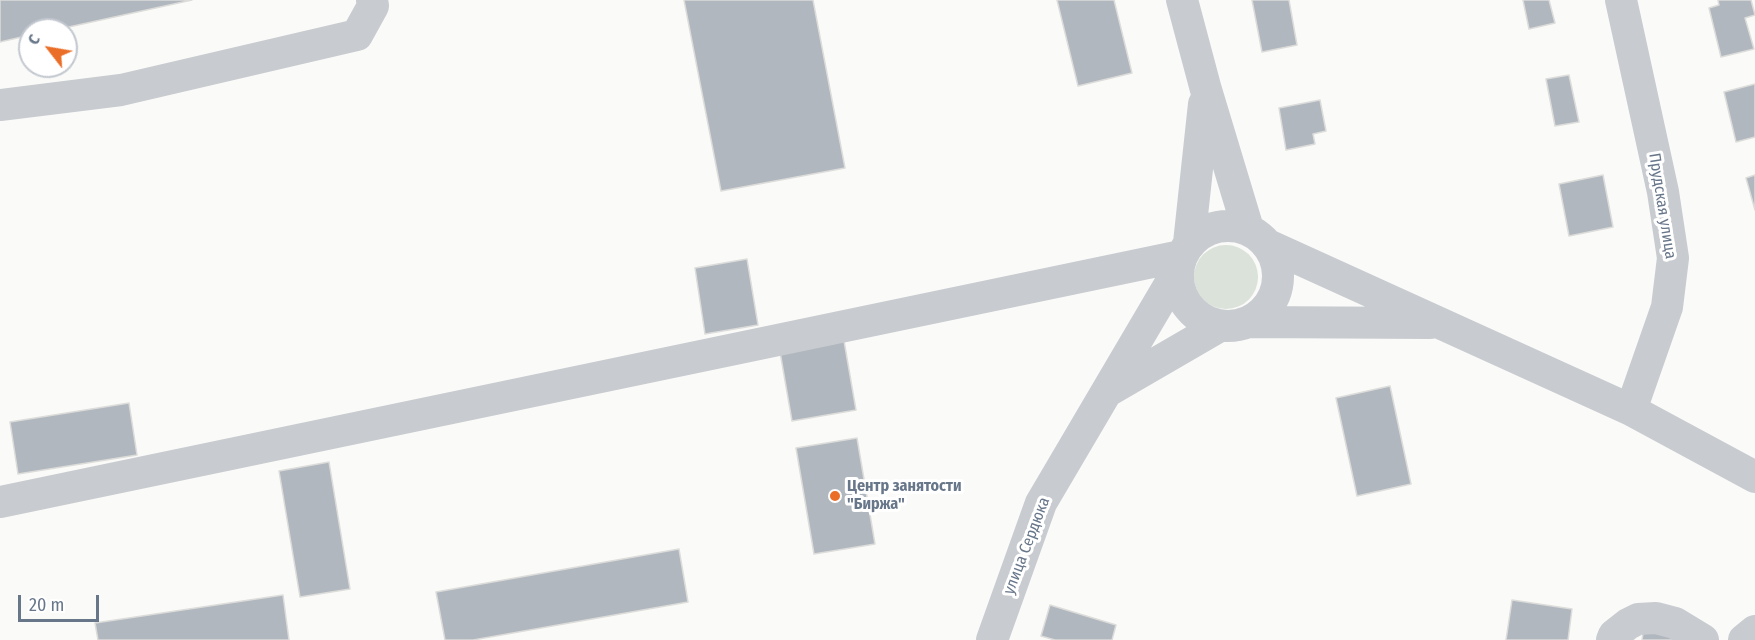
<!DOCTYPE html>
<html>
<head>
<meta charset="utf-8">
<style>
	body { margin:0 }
	#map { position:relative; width:1755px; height:640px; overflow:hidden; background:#fafaf8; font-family:"Fira Sans Condensed",sans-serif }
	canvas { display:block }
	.north { position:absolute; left:18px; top:18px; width:60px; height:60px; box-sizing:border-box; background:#fff; border:2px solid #c3c8d0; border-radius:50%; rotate:301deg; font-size:16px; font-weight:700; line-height:24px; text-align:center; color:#68768a }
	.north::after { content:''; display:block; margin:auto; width:21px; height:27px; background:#ea6e28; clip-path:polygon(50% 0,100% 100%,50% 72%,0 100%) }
	.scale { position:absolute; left:18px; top:595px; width:81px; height:27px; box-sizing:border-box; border:3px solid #68768a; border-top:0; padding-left:8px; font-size:18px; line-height:21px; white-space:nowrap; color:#68768a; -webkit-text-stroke:4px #fff; paint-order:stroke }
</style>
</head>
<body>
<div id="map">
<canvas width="1755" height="640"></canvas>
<div class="north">С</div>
<div class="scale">20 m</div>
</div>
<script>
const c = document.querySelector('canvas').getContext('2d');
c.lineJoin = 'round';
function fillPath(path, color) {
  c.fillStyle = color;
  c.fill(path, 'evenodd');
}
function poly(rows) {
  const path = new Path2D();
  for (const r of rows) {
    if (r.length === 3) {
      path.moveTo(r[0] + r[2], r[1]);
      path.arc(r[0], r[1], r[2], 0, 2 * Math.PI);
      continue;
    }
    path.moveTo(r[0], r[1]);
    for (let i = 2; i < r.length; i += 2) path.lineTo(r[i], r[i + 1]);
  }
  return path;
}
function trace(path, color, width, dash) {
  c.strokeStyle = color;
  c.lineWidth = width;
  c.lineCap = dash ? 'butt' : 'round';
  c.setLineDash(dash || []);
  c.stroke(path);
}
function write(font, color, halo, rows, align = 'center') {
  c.font = font + ' "Fira Sans Condensed",sans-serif';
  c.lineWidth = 6;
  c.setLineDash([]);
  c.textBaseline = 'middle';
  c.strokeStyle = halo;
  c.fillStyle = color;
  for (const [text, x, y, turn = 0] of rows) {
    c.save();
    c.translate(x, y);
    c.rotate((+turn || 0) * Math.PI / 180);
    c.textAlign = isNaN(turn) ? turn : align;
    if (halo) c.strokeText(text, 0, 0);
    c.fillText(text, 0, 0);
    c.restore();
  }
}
fillPath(poly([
	[1226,277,32]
]), '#dbe2d9');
const building = poly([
	[0,0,192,0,55,30,30,30,30,35,0,42,0,0],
	[684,0,813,0,845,168,721,191,684,0],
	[1057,0,1114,0,1132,73,1078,86,1057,0],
	[1252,0,1289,0,1297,45,1262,52,1252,0],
	[1523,0,1549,0,1555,23,1529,29,1523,0],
	[1718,0,1751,0,1755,15,1745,18,1754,49,1721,57,1709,8,1719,5,1718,0],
	[1569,75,1579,122,1555,126,1546,79,1569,75],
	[1755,84,1755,137,1736,142,1724,92,1755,84],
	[1320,100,1326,131,1313,134,1315,144,1286,150,1279,108,1320,100],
	[1603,175,1613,227,1569,236,1559,184,1603,175],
	[1755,175,1755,210,1746,178,1755,175],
	[747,259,758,325,705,334,695,268,747,259],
	[843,335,856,410,792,421,779,346,843,335],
	[1390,386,1411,484,1357,496,1336,398,1390,386],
	[129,403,137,455,18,474,10,422,129,403],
	[857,438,875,544,814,554,796,448,857,438],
	[329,462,350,589,300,597,279,471,329,462],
	[679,549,688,602,473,640,445,640,436,592,679,549],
	[283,595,289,640,98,640,95,623,283,595],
	[1512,600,1572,609,1568,640,1506,640,1512,600],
	[1050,605,1116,625,1112,640,1055,640,1041,636,1050,605],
	[1644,627,1673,631,1672,640,1642,640,1644,627]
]);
fillPath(building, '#b1b7bf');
trace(building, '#dcdcda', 1.5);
trace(poly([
	[1182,0,1206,90,1248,229],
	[1621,0,1663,192,1673,258,1667,307,1631,410],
	[0,105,121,90,357,35,373,6,372,0],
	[1228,276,50],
	[1189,243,1204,104],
	[1268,245,1631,410,1755,477],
	[1248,322,1430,323],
	[1108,391,1220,326],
	[0,502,1181,256],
	[992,640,1041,503,1177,272],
	[1612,640,1614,635,1628,624,1638,619,1656,618,1675,623,1703,640],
	[1744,640,1755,631]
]), '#c8cbcf', 32);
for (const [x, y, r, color] of [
	[835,496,6,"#ea6e28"]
]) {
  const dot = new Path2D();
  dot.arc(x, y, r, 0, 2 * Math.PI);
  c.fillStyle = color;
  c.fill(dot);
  trace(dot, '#fff', 2);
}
write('16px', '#68768a', '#fff', [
	["Прудская улица",1662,206,81],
	["улица Сердюка",1027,546,-69]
]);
write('bold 16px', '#68768a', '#fff', [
	["Центр занятости",847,487],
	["\"Биржа\"",847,505]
], 'left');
</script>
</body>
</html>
